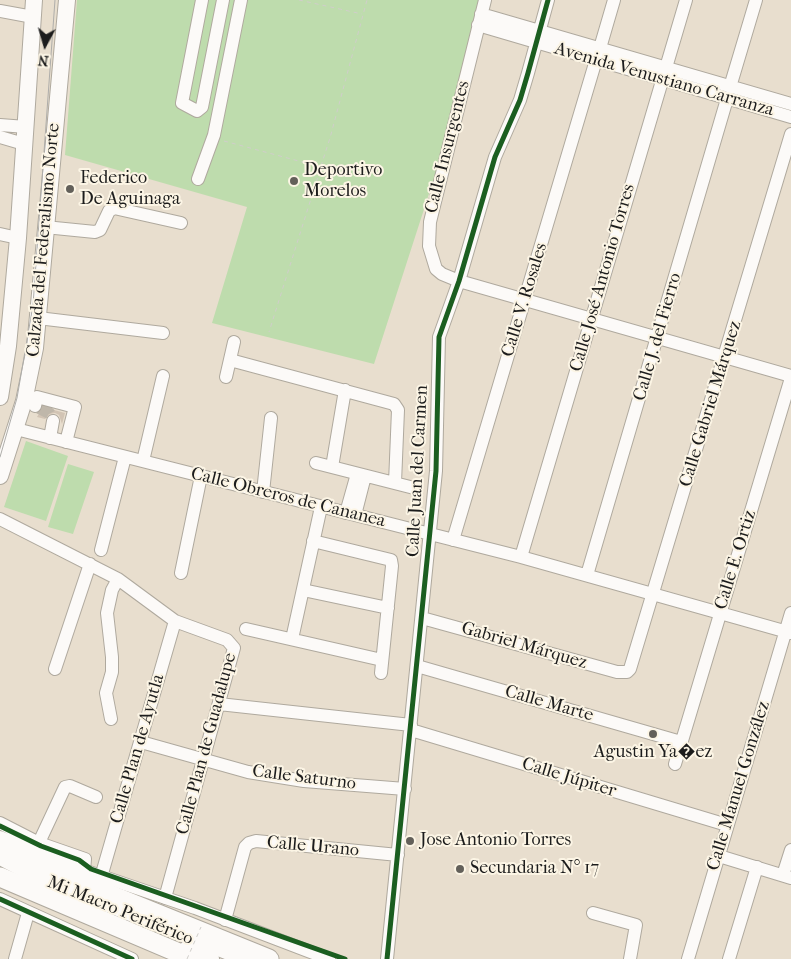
<!DOCTYPE html>
<html>
<head>
<meta charset="utf-8">
<style>
	body { margin:0 }
	#map { position:relative; width:791px; height:959px; overflow:hidden; background:#e8dece; font-family:"IM FELL French Canon",serif }
	canvas { display:block }
	.north { position:absolute; left:20px; top:20px; width:50px; height:50px; -webkit-text-stroke:4px #fcf5e5; paint-order:stroke; rotate:186deg; font-size:14px; font-weight:700; line-height:20px; text-align:center; color:#1c1c1c }
	.north::after { content:''; display:block; margin:auto; width:18px; height:22px; background:#1c1c1c; clip-path:polygon(50% 0,100% 100%,50% 72%,0 100%) }
</style>
</head>
<body>
<div id="map">
<canvas width="791" height="959"></canvas>
<div class="north">N</div>
</div>
<script>
const c = document.querySelector('canvas').getContext('2d');
c.lineJoin = 'round';
function fillPath(path, color) {
  c.fillStyle = color;
  c.fill(path, 'evenodd');
}
function poly(rows) {
  const path = new Path2D();
  for (const r of rows) {
    path.moveTo(r[0], r[1]);
    for (let i = 2; i < r.length; i += 2) path.lineTo(r[i], r[i + 1]);
  }
  return path;
}
function trace(path, color, width, dash) {
  c.strokeStyle = color;
  c.lineWidth = width;
  c.lineCap = dash ? 'butt' : 'round';
  c.setLineDash(dash || []);
  c.stroke(path);
}
function write(font, color, halo, rows, align = 'center') {
  c.font = font + ' "IM FELL French Canon",serif';
  c.lineWidth = 4;
  c.setLineDash([]);
  c.textBaseline = 'middle';
  c.strokeStyle = halo;
  c.fillStyle = color;
  for (const [text, x, y, turn = 0] of rows) {
    c.save();
    c.translate(x, y);
    c.rotate((+turn || 0) * Math.PI / 180);
    c.textAlign = isNaN(turn) ? turn : align;
    if (halo) c.strokeText(text, 0, 0);
    c.fillText(text, 0, 0);
    c.restore();
  }
}
fillPath(poly([
	[77,0,481,0,447,138,374,364,212,323,247,207,65,155],
	[26,441,68,456,46,521,4,507],
	[68,464,94,472,73,534,48,527]
]), '#bedcad');
fillPath(poly([
	[43,407,65,413,62,424,59,415,55,413,50,414,45,419,37,417]
]), '#d2c4b4');
trace(poly([
	[39,408,49,413,53,421]
]), '#bfb7aa', 12, [12, 6]);
const minor = poly([
	[202,0,182,103,197,111,202,107,223,0],
	[485,0,430,222,429,246,436,269,442,274,459,281,791,376],
	[0,11,33,17],
	[481,14,791,104],
	[478,25,791,117],
	[600,48,614,0],
	[730,87,756,0],
	[0,125,26,127],
	[0,137,24,144],
	[198,179,214,135,241,0],
	[45,227,95,232,100,230,109,211,114,208,181,223],
	[0,234,18,238],
	[38,318,163,333],
	[230,360,394,404,398,410,395,483],
	[226,377,234,342],
	[35,406,37,397,75,407,66,442],
	[16,429,521,557,791,633],
	[50,438,53,421],
	[143,461,163,376],
	[316,463,414,488],
	[332,467,345,390],
	[263,492,271,418],
	[346,513,357,474],
	[355,515,365,476],
	[0,519,118,579,175,621,227,640,234,648,165,898],
	[453,540,596,60],
	[313,541,391,560,392,566,381,673],
	[101,550,125,457],
	[521,557,686,0],
	[181,573,201,476],
	[587,575,727,99],
	[303,590,388,608],
	[422,618,617,672,627,672,630,669,791,134],
	[246,629,382,660],
	[292,639,321,507],
	[417,666,681,742],
	[55,669,90,564],
	[219,704,411,725],
	[111,719,106,693,112,672,112,657,107,613,112,590,118,579],
	[411,730,727,825],
	[141,742,248,772,304,781,405,789],
	[675,764,791,378],
	[0,823,39,843,85,859,84,871],
	[0,837,69,865,195,908,329,959],
	[35,851,65,787,70,786,96,797],
	[719,856,791,878],
	[0,859,32,876,241,959],
	[783,875,791,850],
	[101,877,175,621],
	[0,899,132,959],
	[593,913,636,925,630,959],
	[225,920,245,847,249,843,256,841,398,855],
	[186,947,213,959],
	[15,959,28,913],
	[387,959,436,471,439,337,459,281,495,157,520,100,528,73,548,0],
	[688,959,791,613],
	[729,959,757,867]
]);
const major = poly([
	[0,397,8,346,18,238,34,0],
	[0,476,24,401,35,348,67,0]
]);
const highway = poly([
	[0,850,269,959],
	[0,877,193,959]
]);
trace(minor, '#afa99e', 14);
trace(major, '#afa99e', 18);
trace(highway, '#afa99e', 21);
trace(poly([
	[299,0,362,14],
	[224,141,321,167,269,332],
	[321,166,330,138,367,0]
]), '#d0ceca', 1, [4, 4]);
trace(minor, '#fcfaf8', 12);
trace(major, '#fcfaf8', 16);
trace(highway, '#fcfaf8', 19);
trace(poly([
	[0,457,17,398,33,305,55,0]
]), '#aeadaa', 1);
trace(poly([
	[187,959,201,927]
]), '#d0ceca', 1, [4, 4]);
trace(poly([
	[0,826,41,846,79,860,91,869,345,959],
	[0,899,132,959],
	[387,959,436,471,439,337,459,281,495,157,520,100,528,73,548,0]
]), '#1b5e20', 5);
for (const [x, y, r, color] of [
	[294,181,5,"#63605a"],
	[70,189,5,"#63605a"],
	[653,734,5,"#63605a"],
	[410,841,5,"#63605a"],
	[460,869,5,"#63605a"]
]) {
  const dot = new Path2D();
  dot.arc(x, y, r, 0, 2 * Math.PI);
  c.fillStyle = color;
  c.fill(dot);
  trace(dot, '#fcf5e5', 2);
}
write('18px', '#1c1c1c', '#fcf5e5', [
	["Avenida Venustiano Carranza",664,80,16],
	["Calle Insurgentes",448,147,-76],
	["Calzada del Federalismo Norte",44,240,-85],
	["Calle José Antonio Torres",603,278,-74],
	["Calle V. Rosales",525,300,-73],
	["Calle J. del Fierro",658,337,-74],
	["Calle Gabriel Márquez",711,404,-73],
	["Calle Juan del Carmen",418,471,-87],
	["Calle Obreros de Cananea",288,498,14],
	["Calle E. Ortiz",736,560,-73],
	["Gabriel Márquez",524,646,16],
	["Calle Marte",549,704,16],
	["Calle Plan de Guadalupe",207,744,-75],
	["Calle Plan de Ayutla",138,749,-74],
	["Calle Saturno",304,778,7],
	["Calle Júpiter",569,778,17],
	["Calle Manuel González",739,786,-73],
	["Calle Urano",313,847,5],
	["Mi Macro Periférico",120,911,22]
]);
write('18px', '#1c1c1c', '#fcf5e5', [
	["Deportivo",304,171],
	["Morelos",304,192],
	["Federico",80,179],
	["De Aguinaga",80,200],
	["Agustin Ya�ez",653,753,"center"],
	["Jose Antonio Torres",420,841],
	["Secundaria N° 17",470,869]
], 'left');
</script>
</body>
</html>
